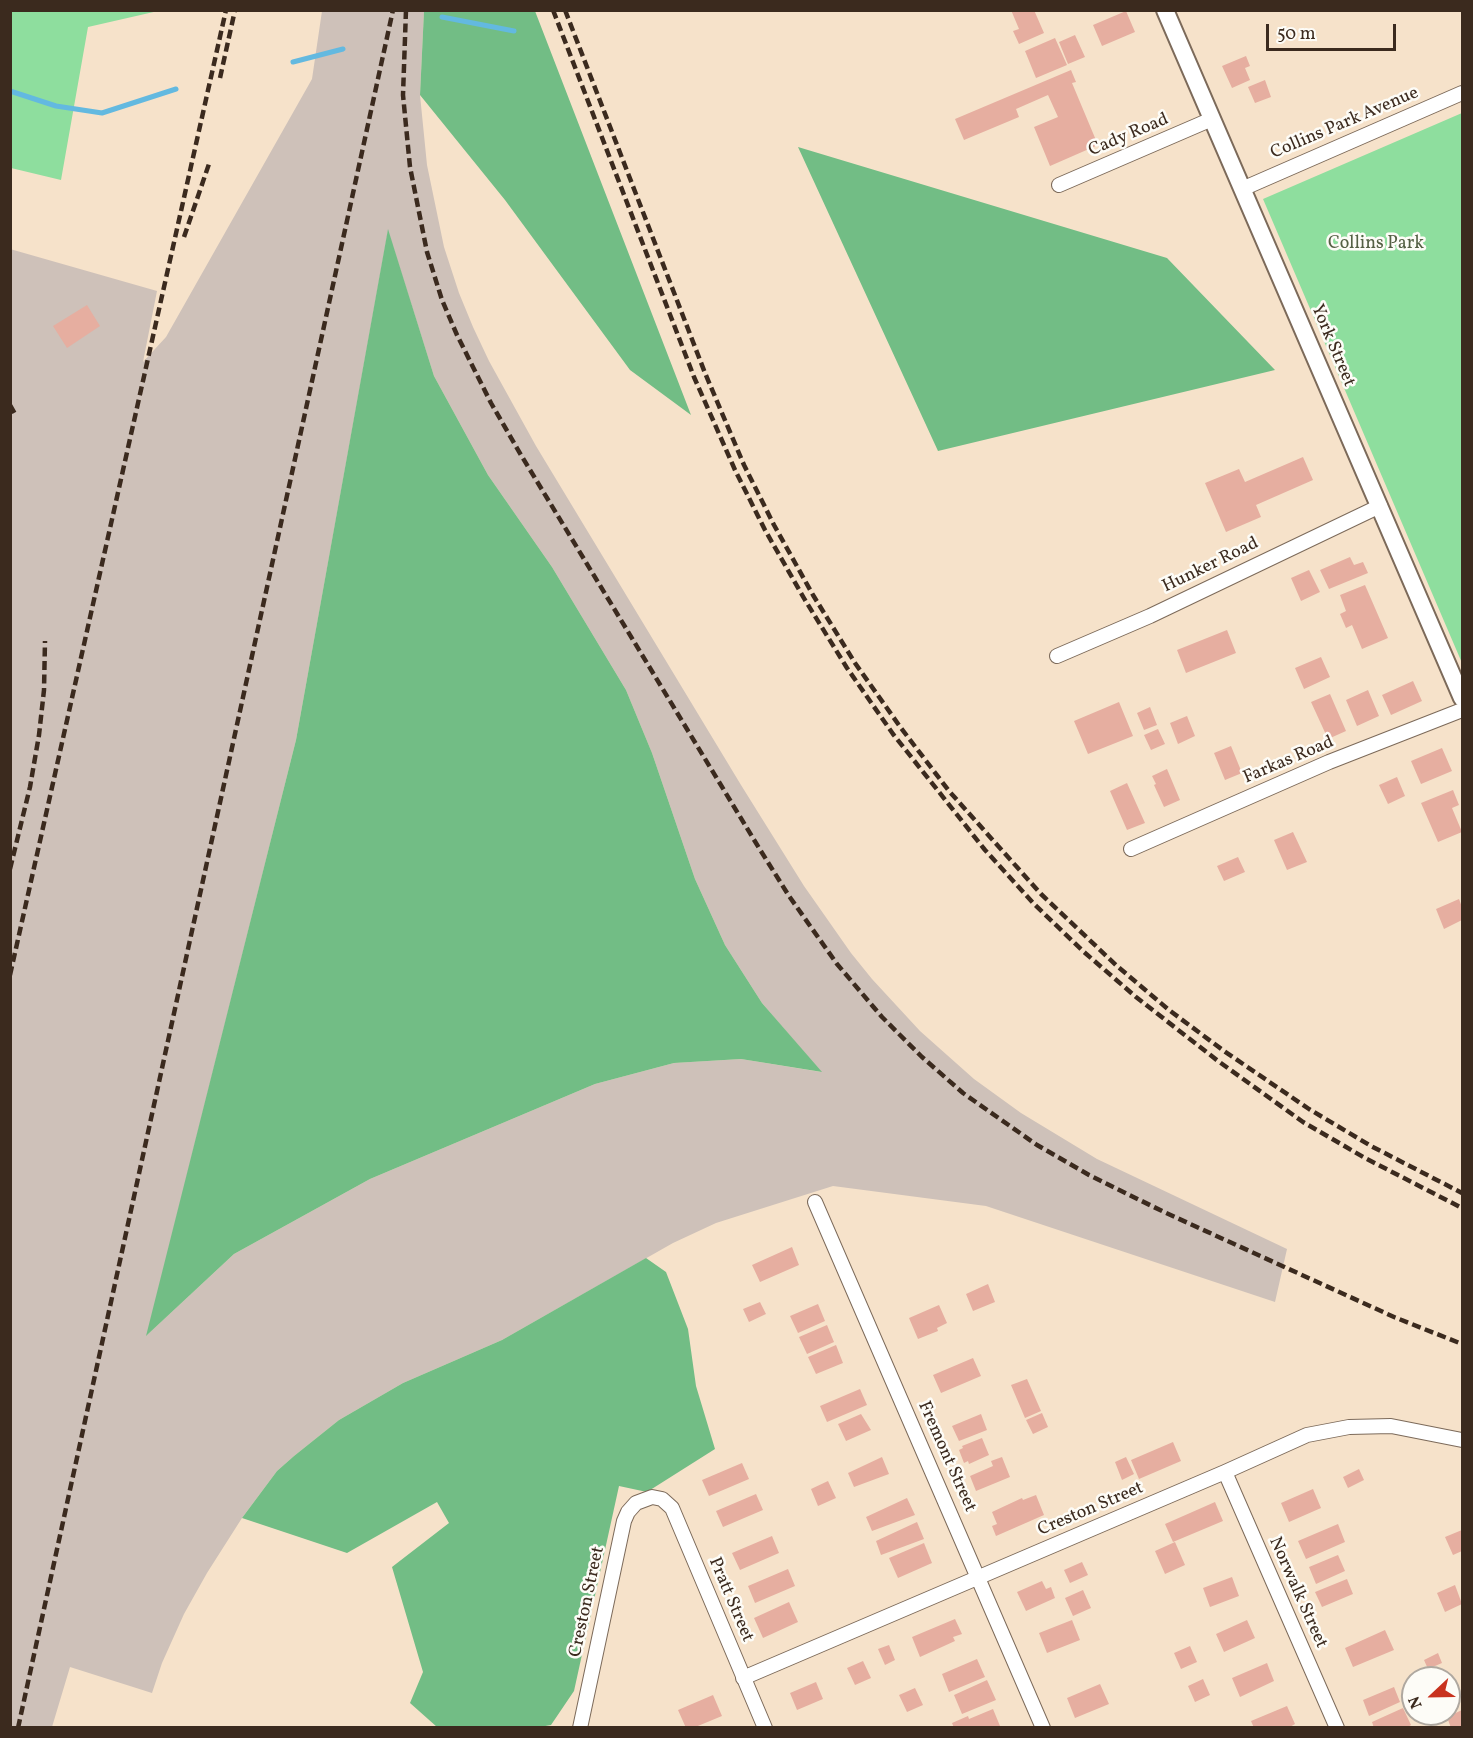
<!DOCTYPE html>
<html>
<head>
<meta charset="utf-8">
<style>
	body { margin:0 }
	#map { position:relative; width:1473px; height:1738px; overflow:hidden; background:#f6e2ca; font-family:Vollkorn,serif }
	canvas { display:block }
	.frame { position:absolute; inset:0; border:12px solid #3b2a1e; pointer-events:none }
	.north { position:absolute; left:1401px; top:1666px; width:60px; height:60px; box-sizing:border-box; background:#fdfcf7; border:2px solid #afa8a0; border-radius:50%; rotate:248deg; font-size:16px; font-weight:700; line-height:24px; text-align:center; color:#3b2a1e }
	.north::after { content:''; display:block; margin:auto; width:21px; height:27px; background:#c8321e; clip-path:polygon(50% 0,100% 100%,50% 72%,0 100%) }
	.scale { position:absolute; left:1266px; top:24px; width:130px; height:27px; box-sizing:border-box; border:3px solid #3b2a1e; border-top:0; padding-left:8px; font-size:18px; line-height:21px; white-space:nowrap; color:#3b2a1e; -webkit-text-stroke:4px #fdfcf7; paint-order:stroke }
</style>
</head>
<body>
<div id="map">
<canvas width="1473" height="1738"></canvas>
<div class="frame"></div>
<div class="north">N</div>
<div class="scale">50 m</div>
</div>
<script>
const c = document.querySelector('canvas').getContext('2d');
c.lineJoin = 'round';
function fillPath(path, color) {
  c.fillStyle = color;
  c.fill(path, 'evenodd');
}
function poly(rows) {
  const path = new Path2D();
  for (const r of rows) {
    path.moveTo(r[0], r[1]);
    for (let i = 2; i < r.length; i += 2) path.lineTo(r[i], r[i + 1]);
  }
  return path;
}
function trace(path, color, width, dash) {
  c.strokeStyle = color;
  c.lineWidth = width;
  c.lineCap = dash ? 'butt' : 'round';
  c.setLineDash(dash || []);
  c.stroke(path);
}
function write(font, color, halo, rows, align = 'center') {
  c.font = font + ' Vollkorn,serif';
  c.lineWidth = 5;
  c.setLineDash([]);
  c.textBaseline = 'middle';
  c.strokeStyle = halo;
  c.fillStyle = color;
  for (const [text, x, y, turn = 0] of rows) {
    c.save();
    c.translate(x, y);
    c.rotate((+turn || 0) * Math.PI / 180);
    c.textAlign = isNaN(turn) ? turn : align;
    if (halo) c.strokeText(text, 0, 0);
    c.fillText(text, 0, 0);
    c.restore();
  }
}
fillPath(poly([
	[322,11,424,11,420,95,427,165,444,247,459,293,473,327,489,361,536,446,741,785,804,886,851,953,872,979,920,1031,974,1079,1021,1113,1097,1159,1287,1249,1275,1302,986,1206,833,1186,716,1223,673,1243,502,1340,403,1383,339,1420,294,1456,277,1471,242,1518,207,1573,184,1614,162,1663,152,1693,70,1667,52,1727,11,1727,10,249,157,291,143,362,166,337,312,79],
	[388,231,434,376,488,475,552,567,626,690,652,753,695,879,725,945,762,1003,821,1072,741,1059,674,1063,595,1084,370,1179,234,1254,147,1335,296,740]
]), '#cec1b9');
fillPath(poly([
	[11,10,158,11,88,27,61,180,11,168],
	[1462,113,1462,663,1263,199]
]), '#8ede9e');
fillPath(poly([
	[424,11,535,11,691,415,630,370,505,200,420,95],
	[798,147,1167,258,1275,370,938,451],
	[388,229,434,376,488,475,552,567,626,690,652,753,695,879,725,945,762,1003,822,1072,741,1059,674,1063,595,1084,370,1179,234,1254,146,1336,296,740],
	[646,1258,666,1272,688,1329,696,1386,715,1449,647,1492,619,1486,574,1691,551,1725,534,1728,437,1727,410,1703,423,1672,392,1567,449,1523,437,1502,347,1553,242,1518,277,1471,294,1456,339,1420,403,1383,502,1340]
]), '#72bd85');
trace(poly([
	[442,17,514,31],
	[293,62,343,49],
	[10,91,56,106,102,113,176,89]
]), '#63b9e0', 5);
fillPath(poly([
	[1011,10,1034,10,1044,33,1019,44,1013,31,1019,29],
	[1126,11,1135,32,1102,46,1093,25],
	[1075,35,1085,57,1068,64,1059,42],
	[1055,38,1067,65,1036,78,1025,51],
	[1246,56,1250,66,1245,68,1250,80,1232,88,1222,66],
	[1071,70,1076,82,1072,83,1098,145,1050,166,1034,127,1058,117,1048,95,1016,109,1019,117,964,140,955,119],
	[1265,80,1271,97,1255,103,1248,87],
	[87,305,100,326,67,348,53,326],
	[1303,457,1313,480,1256,505,1261,517,1226,532,1205,483,1239,469,1245,482],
	[1350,557,1354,565,1363,562,1368,573,1329,589,1320,570],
	[1309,570,1320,592,1301,601,1291,578],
	[1365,585,1388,638,1362,649,1352,625,1346,628,1340,614,1346,611,1340,595],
	[1227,630,1236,653,1186,673,1177,650],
	[1321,657,1330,677,1304,689,1295,668],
	[1413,681,1422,701,1391,715,1382,695],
	[1368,690,1379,716,1357,726,1346,700],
	[1330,694,1346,731,1328,739,1311,702],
	[1119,702,1133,736,1088,754,1074,721],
	[1150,707,1157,725,1144,730,1137,713],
	[1187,716,1195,736,1178,744,1170,723],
	[1158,729,1165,744,1151,750,1144,735],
	[1231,746,1242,773,1225,780,1214,753],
	[1442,748,1452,771,1421,784,1411,761],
	[1167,769,1180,800,1164,807,1154,785,1156,784,1152,776],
	[1397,777,1405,796,1388,804,1379,785],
	[1127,783,1145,823,1127,830,1110,791],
	[1453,790,1459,805,1452,808,1462,832,1438,842,1421,803],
	[1293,832,1307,862,1287,870,1274,840],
	[1238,857,1245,872,1224,881,1217,866],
	[1459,899,1462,907,1462,920,1444,929,1436,909],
	[792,1247,799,1265,760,1282,752,1265],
	[988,1284,995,1302,973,1311,966,1294],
	[760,1302,766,1314,749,1322,743,1309],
	[818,1304,825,1321,798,1333,790,1316],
	[939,1305,947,1323,937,1328,938,1331,918,1339,909,1318],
	[827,1325,834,1342,807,1354,799,1337],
	[836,1345,843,1363,816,1374,808,1357],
	[973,1358,981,1376,941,1393,933,1375],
	[1027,1379,1041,1411,1025,1418,1011,1385],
	[860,1389,867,1405,827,1422,820,1406],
	[1042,1413,1048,1427,1033,1434,1026,1420],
	[861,1414,871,1430,846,1441,838,1424],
	[981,1414,987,1430,959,1441,952,1426],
	[982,1438,989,1455,969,1464,968,1461,964,1463,959,1450,963,1448,962,1446],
	[1173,1442,1181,1461,1139,1479,1131,1460],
	[882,1457,889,1474,854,1487,848,1473],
	[1002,1457,1010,1477,976,1491,970,1476,993,1466,991,1461],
	[1126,1457,1134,1474,1122,1480,1115,1462],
	[742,1463,749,1479,709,1496,702,1480],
	[1359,1469,1364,1480,1348,1488,1343,1477],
	[828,1481,836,1498,818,1506,811,1489],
	[1313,1489,1321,1508,1289,1522,1281,1503],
	[756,1494,763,1510,723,1527,716,1511],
	[1036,1495,1044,1515,996,1536,992,1526,997,1524,992,1512,1022,1498,1023,1500],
	[907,1498,915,1515,872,1531,866,1517],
	[1215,1502,1223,1521,1173,1542,1165,1524],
	[917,1522,924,1539,881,1555,876,1541],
	[1338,1524,1345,1542,1306,1559,1298,1541],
	[1462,1530,1462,1551,1453,1555,1445,1537],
	[772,1536,779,1553,740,1570,732,1553],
	[1175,1542,1185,1565,1165,1574,1155,1551],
	[924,1543,932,1563,898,1578,889,1558],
	[1338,1555,1345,1571,1316,1584,1309,1567],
	[1082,1562,1088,1575,1070,1583,1064,1570],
	[788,1569,795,1586,755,1603,748,1586],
	[1232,1577,1239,1596,1210,1607,1203,1588],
	[1347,1579,1353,1594,1322,1607,1315,1592],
	[1042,1581,1046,1589,1051,1587,1055,1598,1026,1611,1017,1592],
	[1455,1585,1462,1604,1445,1612,1437,1593],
	[1083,1590,1091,1608,1073,1616,1065,1598],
	[789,1602,798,1622,763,1638,754,1618],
	[955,1619,962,1634,953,1637,955,1641,920,1657,912,1637],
	[1072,1620,1080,1640,1047,1653,1039,1633],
	[1247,1620,1255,1638,1224,1652,1216,1634],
	[1385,1630,1394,1650,1353,1667,1345,1648],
	[889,1645,895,1660,885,1665,878,1649],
	[1190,1646,1197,1662,1181,1669,1174,1653],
	[1438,1653,1442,1663,1428,1669,1424,1660],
	[977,1659,985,1677,949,1692,942,1674],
	[863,1661,871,1678,855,1685,847,1668],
	[1267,1663,1274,1681,1240,1697,1232,1678],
	[1203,1679,1210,1695,1195,1702,1188,1686],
	[987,1680,996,1700,962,1714,954,1695],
	[816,1682,823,1699,797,1710,790,1693],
	[1100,1684,1109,1704,1075,1718,1067,1698],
	[1394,1687,1400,1702,1369,1716,1363,1700],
	[915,1688,923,1705,907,1712,899,1695],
	[1451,1690,1458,1706,1449,1709,1449,1691],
	[713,1695,722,1716,693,1728,686,1728,678,1710],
	[1287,1706,1295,1724,1288,1728,1254,1728,1251,1721],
	[1403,1708,1411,1725,1406,1728,1374,1728,1372,1722],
	[993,1709,1000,1726,997,1728,954,1728,952,1723,968,1716,969,1719],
	[1462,1710,1462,1728,1451,1728,1447,1717]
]), '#e6aea0');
const minor = poly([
	[1059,185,1212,119],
	[1242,189,1462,93],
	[1057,656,1150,616,1380,506],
	[1131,849,1329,762,1462,710],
	[815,1202,1043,1728],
	[1225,1472,1337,1728],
	[743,1678,1225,1472,1307,1435,1349,1427,1391,1426,1462,1440],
	[580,1728,624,1521,628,1512,636,1503,652,1497,662,1499,672,1508,765,1728]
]);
const tertiary = poly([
	[1165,10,1462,698]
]);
trace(minor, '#7c6a5a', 16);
trace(tertiary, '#7c6a5a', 20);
trace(minor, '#fff', 14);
trace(tertiary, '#fff', 16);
trace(poly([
	[406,10,403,95,410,167,427,252,442,300,457,335,491,403,521,455,759,848,789,896,837,964,882,1017,922,1057,963,1093,1037,1145,1089,1175,1164,1212,1394,1317,1462,1344],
	[553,10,694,377,735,470,765,530,805,600,847,668,893,734,985,850,1034,904,1084,952,1136,997,1218,1061,1303,1122,1365,1158,1462,1208],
	[565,10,705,373,744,465,774,525,813,595,855,663,901,728,949,791,1041,894,1117,966,1169,1010,1224,1051,1309,1109,1371,1146,1462,1193],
	[220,78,235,10],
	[184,237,210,161],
	[10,405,15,414],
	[10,869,30,787,39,735,44,690,45,641],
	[10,975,226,10],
	[18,1728,393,10]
]), '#3b2a1e', 4.5, [9, 4.5]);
write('18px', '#3b2a1e', '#fdfcf7', [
	["Collins Park Avenue",1345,124,-23],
	["Cady Road",1129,136,-23],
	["York Street",1332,346,67],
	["Hunker Road",1211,566,-26],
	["Farkas Road",1289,761,-23],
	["Fremont Street",946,1457,66],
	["Creston Street",1091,1510,-23],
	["Norwalk Street",1297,1593,66],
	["Pratt Street",730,1600,67],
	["Creston Street",588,1602,-78]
]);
write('18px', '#546044', '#fdfcf7', [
	["Collins Park",1376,245]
]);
</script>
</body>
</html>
